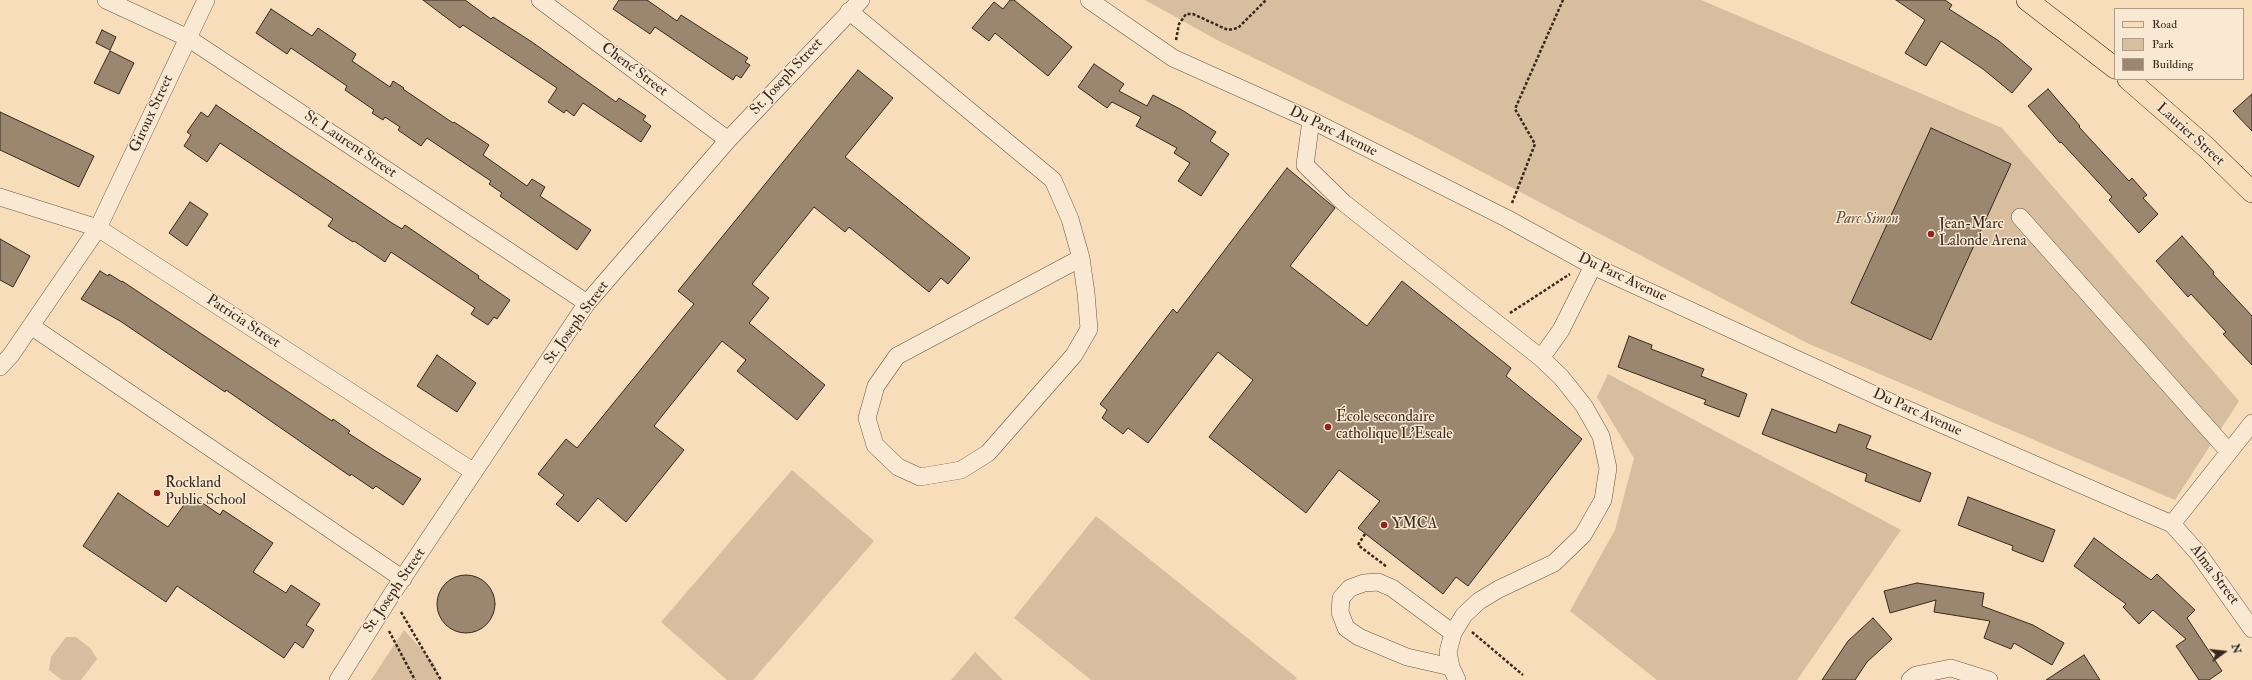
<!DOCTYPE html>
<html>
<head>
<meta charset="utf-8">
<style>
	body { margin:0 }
	#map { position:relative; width:2252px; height:680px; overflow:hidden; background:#f7ddba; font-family:"IM FELL Double Pica",serif }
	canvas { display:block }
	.legend { position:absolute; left:2114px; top:8px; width:130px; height:72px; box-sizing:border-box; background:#fae9d2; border:1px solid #ac9c8a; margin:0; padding:5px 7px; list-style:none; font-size:12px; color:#37291e }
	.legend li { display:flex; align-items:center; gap:8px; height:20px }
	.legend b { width:20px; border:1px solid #ac9c8a }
	.north { position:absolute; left:2204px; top:632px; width:40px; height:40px; -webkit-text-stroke:3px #fae9d2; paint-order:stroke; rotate:75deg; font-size:11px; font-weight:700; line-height:16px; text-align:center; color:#37291e }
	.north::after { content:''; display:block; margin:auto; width:14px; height:18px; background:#37291e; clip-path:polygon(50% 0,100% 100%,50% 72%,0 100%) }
</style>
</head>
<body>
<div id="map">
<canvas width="2252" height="680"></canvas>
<ul class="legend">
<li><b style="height:5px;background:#f7ddba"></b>Road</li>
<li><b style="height:11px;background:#d6be9f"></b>Park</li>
<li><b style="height:11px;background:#9b876f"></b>Building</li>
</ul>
<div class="north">N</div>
</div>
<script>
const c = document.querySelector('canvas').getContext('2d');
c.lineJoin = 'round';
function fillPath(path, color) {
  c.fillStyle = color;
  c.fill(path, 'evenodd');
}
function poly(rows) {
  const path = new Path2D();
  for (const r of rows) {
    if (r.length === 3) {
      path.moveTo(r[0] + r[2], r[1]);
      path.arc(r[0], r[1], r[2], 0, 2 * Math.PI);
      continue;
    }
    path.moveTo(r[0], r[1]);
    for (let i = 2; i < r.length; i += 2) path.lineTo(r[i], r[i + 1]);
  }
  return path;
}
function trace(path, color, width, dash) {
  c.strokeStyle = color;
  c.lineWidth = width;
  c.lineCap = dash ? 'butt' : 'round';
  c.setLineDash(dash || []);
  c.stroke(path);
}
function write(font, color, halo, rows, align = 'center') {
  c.font = font + ' "IM FELL Double Pica",serif';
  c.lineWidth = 3;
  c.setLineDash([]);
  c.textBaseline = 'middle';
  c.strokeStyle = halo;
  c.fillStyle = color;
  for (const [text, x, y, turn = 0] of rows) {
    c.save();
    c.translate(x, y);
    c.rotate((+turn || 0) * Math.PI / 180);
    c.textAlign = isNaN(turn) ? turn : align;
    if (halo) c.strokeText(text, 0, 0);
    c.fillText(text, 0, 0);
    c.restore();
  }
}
fillPath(poly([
	[1145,0,1701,0,2002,128,2239,401,2175,500,1807,343,1412,135,1219,41],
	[1608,374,1901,530,1797,680,1657,680,1570,611,1615,530,1634,458,1597,397],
	[792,470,874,541,753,680,727,680,661,622],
	[1096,516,1297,678,1295,680,1091,680,1014,618],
	[404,630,434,663,441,680,371,680],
	[66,637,76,637,91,649,97,659,81,680,62,680,49,670,51,657],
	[975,652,1003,680,951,680]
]), '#d6be9f');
const building = poly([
	[423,0,465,0,491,19,493,17,532,42,616,102,619,98,646,116,643,120,651,126,641,142,583,103,574,116,566,110,564,113,548,102,557,88,463,25,460,28,423,0],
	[619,0,647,0,677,21,681,15,748,58,745,62,750,65,741,78,736,75,733,80,655,27,650,34,613,9,619,0],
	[1010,0,1014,0,1072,47,1048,76,995,33,989,41,972,28,994,2,1003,9,1010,0],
	[1896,0,1945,0,1952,5,1949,9,1999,41,2032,69,2012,93,1983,69,1941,41,1926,66,1905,53,1925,20,1896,0],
	[271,9,312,36,318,28,356,54,352,61,390,87,393,81,404,88,403,89,453,123,454,122,489,145,483,155,527,186,532,179,545,187,540,196,591,230,577,250,500,196,502,193,489,184,491,181,427,138,421,146,398,130,400,127,385,117,383,120,372,113,374,110,345,90,347,86,291,48,287,54,256,33,271,9],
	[102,30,116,37,110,50,96,43,102,30],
	[110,51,134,63,119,94,94,83,110,51],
	[1094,64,1124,84,1119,91,1147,106,1153,95,1182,110,1216,132,1210,141,1229,154,1201,196,1178,181,1190,163,1174,153,1177,148,1136,126,1141,117,1112,102,1107,108,1078,87,1094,64],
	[858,70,893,98,845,157,970,258,948,284,941,278,929,292,849,227,845,232,814,207,752,284,769,298,749,323,825,385,797,420,737,371,746,360,722,341,654,426,684,450,626,522,598,498,578,522,556,504,564,495,538,474,566,439,577,448,694,304,678,291,858,70],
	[2048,89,2080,126,2079,127,2129,181,2132,178,2147,195,2143,198,2158,214,2139,233,2109,200,2112,197,2061,142,2060,143,2028,106,2048,89],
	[2252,94,2252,131,2233,111,2252,94],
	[216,105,392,223,402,229,405,225,479,276,478,278,510,300,497,319,494,317,488,325,471,314,475,308,391,252,385,262,354,241,353,242,328,226,333,219,220,143,207,162,184,146,191,135,187,132,201,112,208,117,216,105],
	[0,112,94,156,79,187,0,150,0,112],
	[1931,128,2011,164,1931,340,1851,303,1931,128],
	[1287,168,1335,208,1290,266,1367,326,1402,281,1511,368,1506,376,1582,439,1468,586,1456,577,1443,594,1358,528,1380,501,1339,470,1306,513,1209,437,1253,380,1218,352,1148,443,1128,428,1123,434,1102,418,1107,410,1100,404,1173,309,1177,313,1287,168],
	[190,202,208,214,187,246,169,233,190,202],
	[2182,236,2214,272,2213,274,2252,316,2252,365,2223,334,2226,332,2191,294,2188,297,2156,261,2182,236],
	[0,239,30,256,13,287,0,280,0,239],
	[100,271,108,276,109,274,122,282,122,281,332,421,333,419,350,431,348,433,374,450,421,479,403,505,376,486,373,489,351,474,350,476,226,390,225,392,120,321,81,299,100,271],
	[1629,336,1652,345,1651,349,1704,369,1701,376,1747,394,1739,417,1704,404,1706,400,1618,367,1629,336],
	[437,355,476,383,457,412,417,386,437,355],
	[1772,409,1836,433,1839,424,1871,436,1866,448,1931,473,1920,502,1865,481,1867,474,1762,434,1772,409],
	[118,493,168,527,191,495,220,515,223,510,273,543,253,572,286,593,291,585,320,604,306,625,314,630,303,648,295,642,284,658,177,586,166,602,83,546,118,493],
	[1968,497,2055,530,2043,562,2012,550,2013,546,1958,525,1968,497],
	[2094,538,2151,580,2157,574,2195,610,2187,618,2222,671,2209,680,2199,680,2176,646,2186,639,2153,610,2139,624,2123,607,2126,604,2074,566,2094,538],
	[466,604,29],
	[1917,583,1984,593,1982,606,2033,625,2064,643,2052,665,2014,643,2011,649,1984,638,1990,621,1934,612,1936,600,1890,613,1884,591,1917,583],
	[1873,618,1892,639,1867,662,1855,680,1822,680,1848,641,1873,618],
	[2084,655,2100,680,2046,680,2084,655]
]);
fillPath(building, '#9b876f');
trace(building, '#37291e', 1);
const minor = poly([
	[106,0,188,38,587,303],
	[540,0,728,140],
	[1089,0,1173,58,1311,120,1506,218,1593,266,1888,401,2172,524,2198,553,2252,629],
	[849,11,1053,180,1070,219,1081,258,1086,293,1089,329,1074,355,988,453,961,470,920,477,898,467,875,445,867,418,876,386,897,356,1081,258],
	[1311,120,1305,165,1344,203,1541,358,1561,377,1584,406,1601,436,1608,468,1603,500,1583,535,1554,563,1499,589,1479,601,1464,615,1453,633,1448,652,1451,667,1457,680],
	[0,197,98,228,474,472],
	[2020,217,2229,452],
	[31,326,403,579],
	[1541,358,1561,330,1593,266],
	[0,367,11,355,98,228,206,0],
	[2172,524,2252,423],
	[1451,667,1407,657,1359,637,1346,628,1340,612,1341,598,1350,588,1364,583,1378,582,1392,588,1453,633],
	[338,680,390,597,587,303,728,140,861,0],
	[1910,680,1916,675,1951,668,1989,680]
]);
const major = poly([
	[2027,0,2115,68],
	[2128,79,2206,147,2252,192]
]);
trace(minor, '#675645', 18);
trace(major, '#37291e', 22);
trace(poly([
	[1176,40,1179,24,1186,14,1193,14,1228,30,1238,28,1266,0],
	[1512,203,1535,144,1515,109,1563,0],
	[1510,313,1570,274],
	[1365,534,1358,545,1387,567],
	[401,612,441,680],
	[389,631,415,680],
	[1472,632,1523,675]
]), '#37291e', 2.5, [3, 2]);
trace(minor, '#fae9d2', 17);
trace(major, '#f7ddba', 21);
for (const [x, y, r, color] of [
	[1931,234,4,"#8f2418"],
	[1328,427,4,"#8f2418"],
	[157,493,4,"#8f2418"],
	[1384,525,4,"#8f2418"]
]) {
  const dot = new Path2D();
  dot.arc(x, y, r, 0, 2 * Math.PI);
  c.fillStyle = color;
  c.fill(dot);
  trace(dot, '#fae9d2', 1.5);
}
write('15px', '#37291e', '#fae9d2', [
	["Chené Street",634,70,37],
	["St. Joseph Street",787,77,-47],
	["Giroux Street",152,114,-65],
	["Du Parc Avenue",1333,132,26],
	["Laurier Street",2190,135,42],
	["St. Laurent Street",350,145,34],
	["Du Parc Avenue",1622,278,25],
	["Patricia Street",243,322,33],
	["St. Joseph Street",577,323,-54],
	["Du Parc Avenue",1917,413,24],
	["Alma Street",2214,575,53],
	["St. Joseph Street",395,591,-56]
]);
write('italic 15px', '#5f4e3e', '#fae9d2', [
	["Parc Simon",1867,220]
]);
write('15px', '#37291e', '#fae9d2', [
	["Jean-Marc",1939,225],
	["Lalonde Arena",1939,242],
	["École secondaire",1336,418],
	["catholique L'Escale",1336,435],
	["Rockland",165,484],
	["Public School",165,501],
	["YMCA",1392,525]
], 'left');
</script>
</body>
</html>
